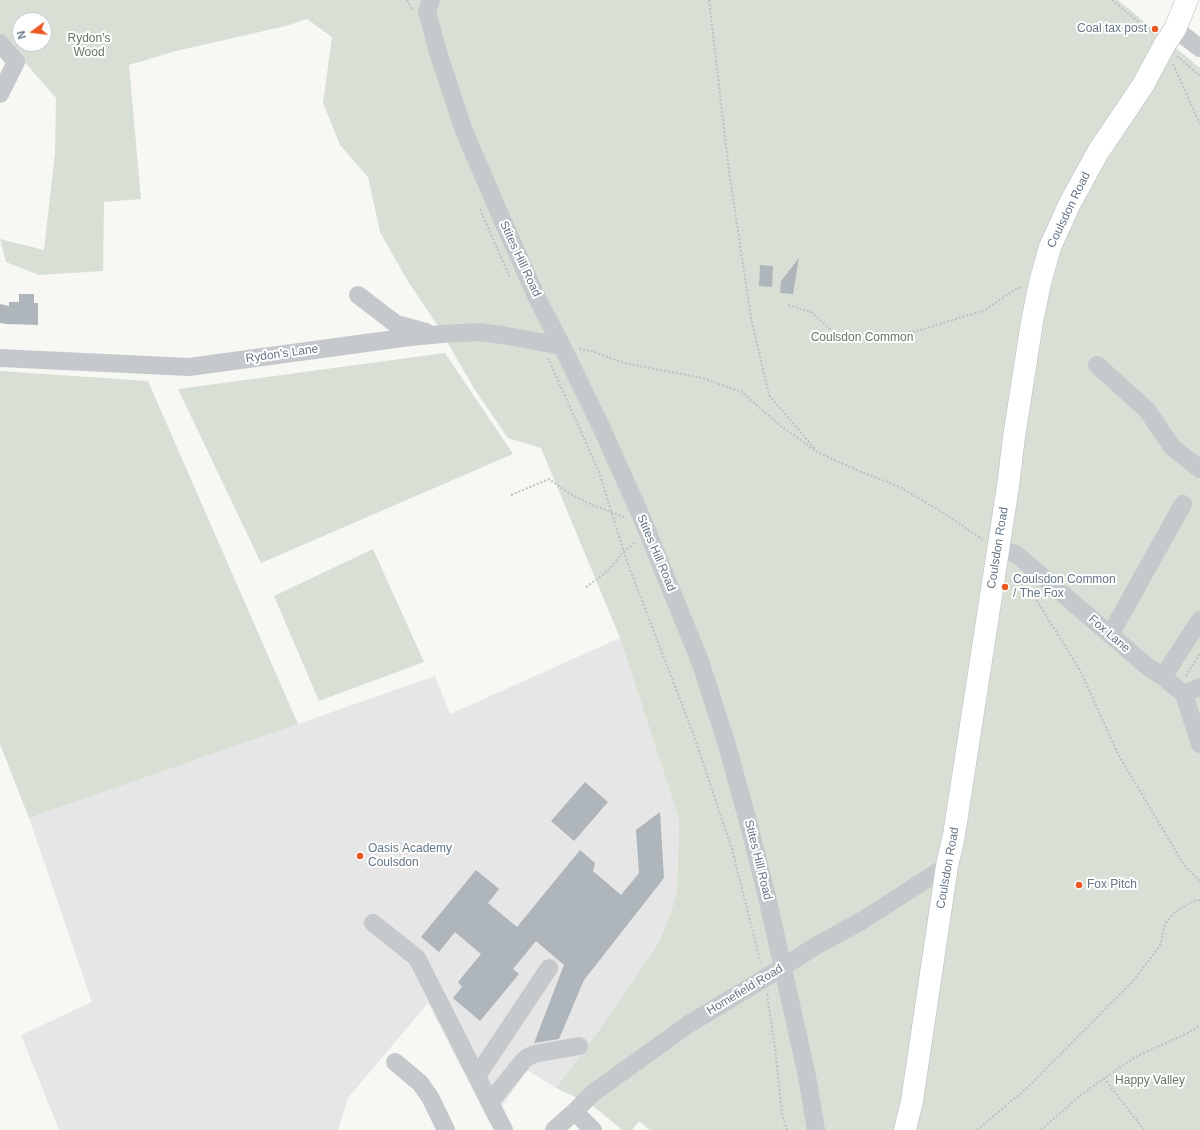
<!DOCTYPE html>
<html>
<head>
<meta charset="utf-8">
<style>
	body { margin:0 }
	#map { position:relative; width:1200px; height:1130px; overflow:hidden; background:#f7f7f4; font-family:Arial,sans-serif }
	canvas { display:block }
	.north { position:absolute; left:12px; top:12px; width:40px; height:40px; box-sizing:border-box; background:#fff; border:1px solid #c1c8cf; border-radius:50%; rotate:255deg; font-size:11px; font-weight:700; line-height:16px; text-align:center; color:#657687 }
	.north::after { content:''; display:block; margin:auto; width:14px; height:18px; background:#ec5920; clip-path:polygon(50% 0,100% 100%,50% 72%,0 100%) }
</style>
</head>
<body>
<div id="map">
<canvas width="1200" height="1130"></canvas>
<div class="north">N</div>
</div>
<script>
const c = document.querySelector('canvas').getContext('2d');
c.lineJoin = 'round';
function fillPath(path, color) {
  c.fillStyle = color;
  c.fill(path, 'evenodd');
}
function poly(rows) {
  const path = new Path2D();
  for (const r of rows) {
    path.moveTo(r[0], r[1]);
    for (let i = 2; i < r.length; i += 2) path.lineTo(r[i], r[i + 1]);
  }
  return path;
}
function trace(path, color, width, dash) {
  c.strokeStyle = color;
  c.lineWidth = width;
  c.lineCap = dash ? 'butt' : 'round';
  c.setLineDash(dash || []);
  c.stroke(path);
}
function write(font, color, halo, rows, align = 'center') {
  c.font = font + ' Arial,sans-serif';
  c.lineWidth = 4;
  c.setLineDash([]);
  c.textBaseline = 'middle';
  c.strokeStyle = halo;
  c.fillStyle = color;
  for (const [text, x, y, turn = 0] of rows) {
    c.save();
    c.translate(x, y);
    c.rotate((+turn || 0) * Math.PI / 180);
    c.textAlign = isNaN(turn) ? turn : align;
    if (halo) c.strokeText(text, 0, 0);
    c.fillText(text, 0, 0);
    c.restore();
  }
}
fillPath(poly([
	[620,638,679,819,677,893,668,921,656,947,599,1030,556,1088,527,1070,490,1124,428,1003,348,1098,338,1130,59,1130,21,1035,92,1002,29,818,435,676,450,714]
]), '#e5e6e5');
fillPath(poly([
	[0,0,1118,0,1200,68,1200,1130,650,1130,639,1121,632,1130,622,1130,592,1105,556,1088,599,1030,656,947,668,921,677,893,679,819,620,638,541,448,508,438,475,390,438,326,407,280,380,232,368,177,340,145,323,103,332,37,307,19,286,26,176,51,129,65,141,199,104,202,103,271,39,275,6,262,0,239,44,250,55,153,56,98,0,34],
	[20,20,44,20,44,44,20,44],
	[445,353,513,454,261,563,178,389],
	[0,371,148,381,298,724,29,818,0,744],
	[373,549,424,662,319,701,274,596]
]), '#d8dfd5');
fillPath(poly([
	[799,258,793,294,780,293,781,281],
	[760,265,773,266,772,287,759,286],
	[19,294,34,294,34,303,38,303,38,325,7,324,0,323,0,304,9,306,9,302,19,302],
	[585,782,608,802,574,841,551,821],
	[660,812,664,878,584,980,559,1039,534,1043,564,965,536,941,513,969,519,974,480,1021,453,998,462,987,458,982,481,954,455,932,439,952,421,937,476,870,499,889,488,903,517,927,580,850,595,863,593,871,621,895,639,873,636,830]
]), '#aeb5bb');
const major = poly([
	[905,1130,912,1101,947,866,954,835,984,641,1008,486,1014,437,1032,322,1040,283,1050,247,1070,203,1098,152,1143,85,1165,44,1175,29,1187,0]
]);
trace(major, '#b8bcc0', 23);
trace(poly([
	[407,0,412,10],
	[709,0,729,171,751,318,769,395,815,449],
	[1112,0,1153,34],
	[1177,56,1200,76],
	[1173,64,1200,124],
	[480,209,510,278],
	[788,305,811,312,824,324,841,338,860,339,917,331,985,310,1014,290,1022,287],
	[579,349,591,351,624,363,702,378,742,392,778,424,817,452,859,471,898,486,945,514,983,540],
	[548,358,599,472,626,559,693,733,732,849,761,964],
	[511,495,549,479,569,493,590,504,624,517],
	[1026,583,1081,672,1118,754,1184,865,1200,881],
	[586,587,608,571,623,552,636,542],
	[1186,676,1200,653],
	[767,994,775,1048,782,1114,787,1130],
	[1104,1078,1144,1130],
	[977,1130,1028,1087,1133,981,1160,946,1165,924,1174,913,1193,901,1200,900],
	[1041,1130,1082,1094,1135,1057,1186,1034,1200,1025]
]), '#bec1c3', 2, [2, 2]);
trace(poly([
	[431,0,427,11,438,52,464,131,501,217,538,300,562,346,602,429,641,516,700,661,727,745,749,825,767,897,807,1076,816,1130],
	[1175,29,1200,48],
	[0,43,16,62,0,94],
	[358,295,396,324,426,332],
	[0,358,189,367,410,337,442,334,479,332,502,335,562,346],
	[1097,365,1147,410,1172,447,1200,469],
	[998,548,1016,554,1148,667,1163,677,1184,694,1200,744],
	[1110,635,1183,504],
	[1163,677,1200,620],
	[1184,694,1200,687],
	[373,923,417,958,504,1130],
	[395,1062,420,1083,430,1097,446,1130],
	[477,1076,549,968],
	[490,1102,524,1060,528,1057,534,1054,579,1046],
	[575,1112,593,1130],
	[554,1130,573,1113,593,1093,689,1024,783,967,814,947,863,920,947,866]
]), '#c5c9cc', 18);
trace(major, '#fff', 22);
for (const [x, y, r, color] of [
	[1155,29,4,"#ec5920"],
	[1005,587,4,"#ec5920"],
	[360,856,4,"#ec5920"],
	[1079,885,4,"#ec5920"]
]) {
  const dot = new Path2D();
  dot.arc(x, y, r, 0, 2 * Math.PI);
  c.fillStyle = color;
  c.fill(dot);
  trace(dot, '#fff', 1.5);
}
write('12px', '#657687', '#fff', [
	["Coal tax post",1147,29,"right"],
	["Coulsdon Common",1013,580],
	["/ The Fox",1013,594],
	["Oasis Academy",368,849],
	["Coulsdon",368,863],
	["Fox Pitch",1087,885]
], 'left');
write('12px', '#647860', '#fff', [
	["Rydon's",89,39],
	["Wood",89,53],
	["Coulsdon Common",862,338],
	["Happy Valley",1150,1081]
]);
write('12px', '#657687', '#fff', [
	["Coulsdon Road",1069,210,-64],
	["Stites Hill Road",520,259,65],
	["Rydon's Lane",282,354,-8],
	["Coulsdon Road",998,548,-81],
	["Stites Hill Road",656,553,67],
	["Fox Lane",1109,634,41],
	["Stites Hill Road",758,860,76],
	["Coulsdon Road",948,868,-80],
	["Homefield Road",745,990,-31]
]);
</script>
</body>
</html>
